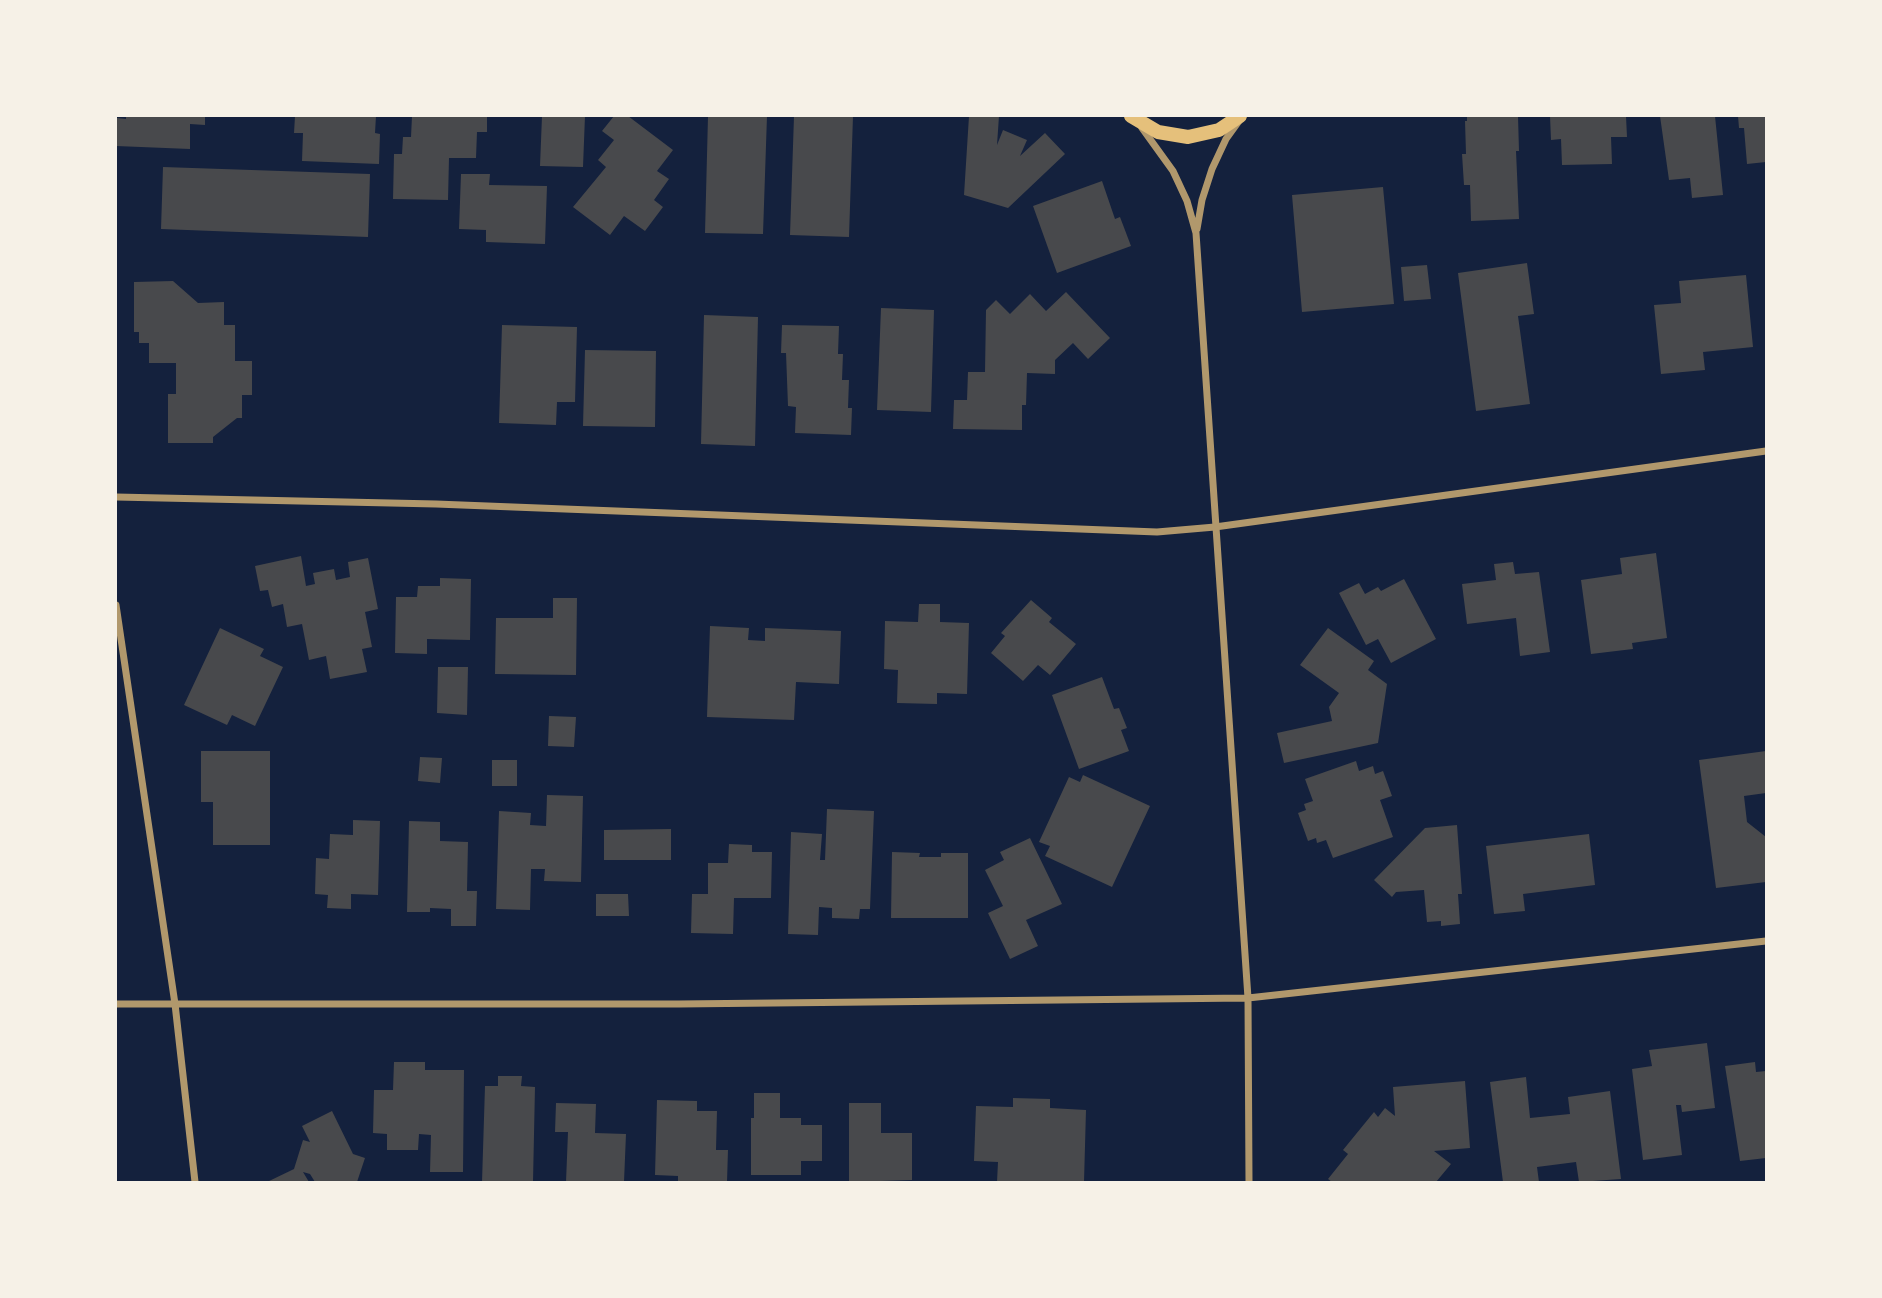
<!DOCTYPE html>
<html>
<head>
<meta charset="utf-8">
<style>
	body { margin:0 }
	#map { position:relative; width:1882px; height:1298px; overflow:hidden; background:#14213d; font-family:"PT Sans",sans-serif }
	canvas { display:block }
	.frame { position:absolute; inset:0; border:117px solid #f6f1e7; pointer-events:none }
</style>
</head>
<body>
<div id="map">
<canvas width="1882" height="1298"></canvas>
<div class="frame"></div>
</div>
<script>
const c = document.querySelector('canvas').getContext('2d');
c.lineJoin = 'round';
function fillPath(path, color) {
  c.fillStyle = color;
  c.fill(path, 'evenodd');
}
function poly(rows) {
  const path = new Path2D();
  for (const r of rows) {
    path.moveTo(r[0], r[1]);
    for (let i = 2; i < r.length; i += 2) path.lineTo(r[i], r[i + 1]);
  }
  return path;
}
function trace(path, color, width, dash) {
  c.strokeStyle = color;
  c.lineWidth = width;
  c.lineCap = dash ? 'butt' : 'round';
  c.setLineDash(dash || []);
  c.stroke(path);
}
fillPath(poly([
	[126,116,205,116,205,125,190,124,190,149,116,146,117,118,126,119],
	[295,116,376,116,375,133,380,134,379,164,302,161,303,133,294,133],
	[412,116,487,116,487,132,477,132,476,158,449,158,448,200,393,199,394,154,402,154,403,137,411,137],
	[542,116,585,116,583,167,540,166],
	[614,116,628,116,673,150,657,171,669,179,654,200,663,207,645,231,624,216,610,235,573,207,606,167,598,160,614,140,602,131],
	[708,116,767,116,763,234,705,233],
	[794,116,853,116,849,237,790,235],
	[969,116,999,116,997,145,1003,130,1027,140,1020,156,1045,133,1065,154,1008,208,964,195],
	[1467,116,1518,116,1519,151,1516,151,1519,219,1471,221,1470,185,1464,185,1462,154,1466,154,1465,121,1467,121],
	[1550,116,1626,116,1627,137,1611,137,1612,164,1562,165,1561,139,1551,140],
	[1660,116,1715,116,1723,195,1692,198,1690,178,1669,180],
	[1738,116,1766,116,1766,162,1747,164,1744,128,1739,128],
	[163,167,370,174,368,237,161,229],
	[461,174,490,174,489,185,547,186,545,244,486,242,486,230,459,229],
	[1102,181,1115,219,1120,217,1131,246,1057,273,1033,206],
	[1383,187,1394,304,1302,312,1292,195],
	[1527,263,1534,314,1518,316,1530,404,1476,411,1458,273],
	[1427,265,1431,299,1404,301,1401,267],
	[1746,275,1753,347,1703,352,1705,370,1661,374,1654,305,1681,303,1679,281],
	[173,281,198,303,224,302,224,325,235,325,235,361,252,361,252,395,242,395,242,418,237,418,213,437,213,443,168,443,168,394,176,394,176,363,149,363,149,343,139,343,139,332,134,332,134,282],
	[1066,292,1110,338,1088,359,1073,343,1055,360,1055,374,1027,373,1026,405,1022,405,1022,430,953,429,954,400,967,400,968,372,985,372,986,310,996,300,1010,314,1030,294,1046,311],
	[881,308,934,310,931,412,877,410],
	[704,315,758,317,755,446,701,444],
	[502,325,577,327,575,402,557,402,556,425,499,423],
	[782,325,839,326,838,354,843,354,842,380,849,380,848,408,852,408,851,435,795,433,796,407,788,406,786,353,781,353],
	[585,350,656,351,655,427,583,426],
	[1656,553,1667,638,1632,643,1633,649,1591,654,1581,580,1622,574,1620,558],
	[301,556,306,586,315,584,313,573,334,569,336,580,350,577,348,562,368,558,378,609,365,612,372,647,362,649,367,672,330,679,326,656,309,660,302,624,287,627,283,604,272,607,268,590,260,591,255,566],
	[1513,562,1515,574,1539,572,1550,652,1520,656,1516,618,1467,624,1462,584,1496,580,1494,564],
	[440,578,471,579,470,640,427,639,427,654,395,653,396,597,417,597,418,586,440,586],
	[1404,579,1436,639,1391,663,1378,639,1366,645,1339,593,1359,583,1365,594,1378,587,1381,591],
	[553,598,577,598,576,675,495,674,496,618,553,618],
	[1031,600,1052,618,1049,622,1076,644,1050,675,1038,665,1023,681,991,653,1005,636,1001,633],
	[919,604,940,604,940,622,969,623,967,694,937,693,937,704,897,703,898,670,884,669,885,621,918,622],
	[710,626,749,628,748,640,765,641,765,628,841,631,839,684,796,682,794,720,707,717],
	[220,628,264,649,260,656,283,667,255,726,232,715,227,725,184,705],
	[1328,628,1374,661,1368,670,1387,684,1378,743,1284,763,1277,733,1332,721,1329,707,1339,693,1300,665],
	[438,667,468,667,467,715,437,713],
	[1102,677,1114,709,1119,708,1127,728,1121,730,1129,751,1079,769,1052,695],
	[549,716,576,717,574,747,548,746],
	[201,751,270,751,270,845,213,845,213,802,201,802],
	[1766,751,1766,793,1744,796,1747,822,1766,837,1766,882,1716,888,1699,760],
	[420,757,442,758,440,783,418,781],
	[492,760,517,760,517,786,492,786],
	[1356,761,1359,771,1373,766,1375,774,1383,771,1392,796,1380,800,1393,837,1333,858,1326,840,1317,843,1316,838,1308,841,1298,813,1306,810,1304,804,1313,801,1305,779],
	[1083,775,1150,806,1112,887,1045,856,1050,846,1039,842,1069,777,1080,782],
	[547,795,583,796,581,882,544,881,545,869,531,869,530,910,496,909,499,811,531,813,530,825,546,826],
	[827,809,874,811,870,909,860,909,859,919,832,918,832,908,819,907,818,935,788,934,791,832,822,834,820,860,825,860],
	[353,820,380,821,378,895,351,894,351,909,327,908,328,895,315,894,316,858,329,859,330,834,353,835],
	[409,821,440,822,440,841,468,842,467,891,477,891,476,926,451,926,451,909,430,908,430,912,407,912],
	[1457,825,1462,894,1458,894,1460,924,1441,926,1441,921,1427,922,1424,890,1396,892,1392,897,1374,880,1425,828],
	[671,829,671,860,604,860,604,830],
	[1589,834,1595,885,1523,894,1525,911,1494,914,1486,846],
	[1030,838,1062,904,1026,920,1038,946,1010,959,988,913,1003,906,985,870,1004,860,1000,852],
	[729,844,752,845,752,852,772,852,771,898,734,898,733,934,691,933,692,894,708,894,708,863,728,863],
	[892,852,920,853,919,857,941,857,941,853,968,853,968,918,891,918],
	[596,894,628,894,629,916,596,916],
	[1707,1043,1715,1108,1682,1112,1681,1105,1676,1105,1682,1155,1643,1160,1632,1069,1652,1066,1649,1050],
	[394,1062,425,1062,425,1070,464,1070,463,1172,430,1172,431,1135,419,1134,418,1150,387,1150,387,1134,373,1133,374,1090,393,1090],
	[1755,1062,1756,1072,1766,1071,1766,1158,1740,1161,1725,1066],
	[498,1076,522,1076,521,1086,535,1087,533,1182,482,1182,485,1086,498,1086],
	[1526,1077,1530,1118,1570,1114,1568,1097,1610,1091,1621,1179,1579,1182,1576,1162,1537,1167,1539,1182,1503,1182,1490,1082],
	[1465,1081,1470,1148,1434,1151,1451,1164,1436,1182,1332,1182,1328,1179,1348,1154,1343,1150,1374,1112,1378,1117,1385,1108,1395,1116,1393,1087],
	[754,1093,780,1093,780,1118,801,1118,801,1125,822,1125,822,1161,801,1161,801,1175,751,1175,751,1118,754,1118],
	[1013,1098,1050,1099,1050,1108,1086,1110,1084,1182,997,1182,998,1162,974,1161,976,1106,1013,1107],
	[657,1100,697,1101,697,1111,717,1111,716,1150,728,1150,727,1182,678,1182,678,1176,655,1175],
	[556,1103,596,1104,595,1133,626,1134,624,1182,566,1182,568,1132,555,1132],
	[849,1103,881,1103,881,1133,912,1133,912,1180,849,1182],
	[332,1111,353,1154,365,1158,357,1182,315,1182,310,1174,303,1172,309,1182,267,1182,294,1169,303,1140,310,1142,302,1126]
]), '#48494c');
trace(poly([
	[1142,128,1173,171,1187,201,1196,233,1248,998,1249,1182],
	[1197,229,1202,200,1212,169,1226,139,1239,121],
	[116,497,436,504,1157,532,1215,527,1766,451],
	[116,605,175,1004,195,1182],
	[116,1004,679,1004,1248,998,1766,941]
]), '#b1986c', 7);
trace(poly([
	[1131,116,1158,132,1188,137,1219,130,1240,116]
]), '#e5c07b', 14);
</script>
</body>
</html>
